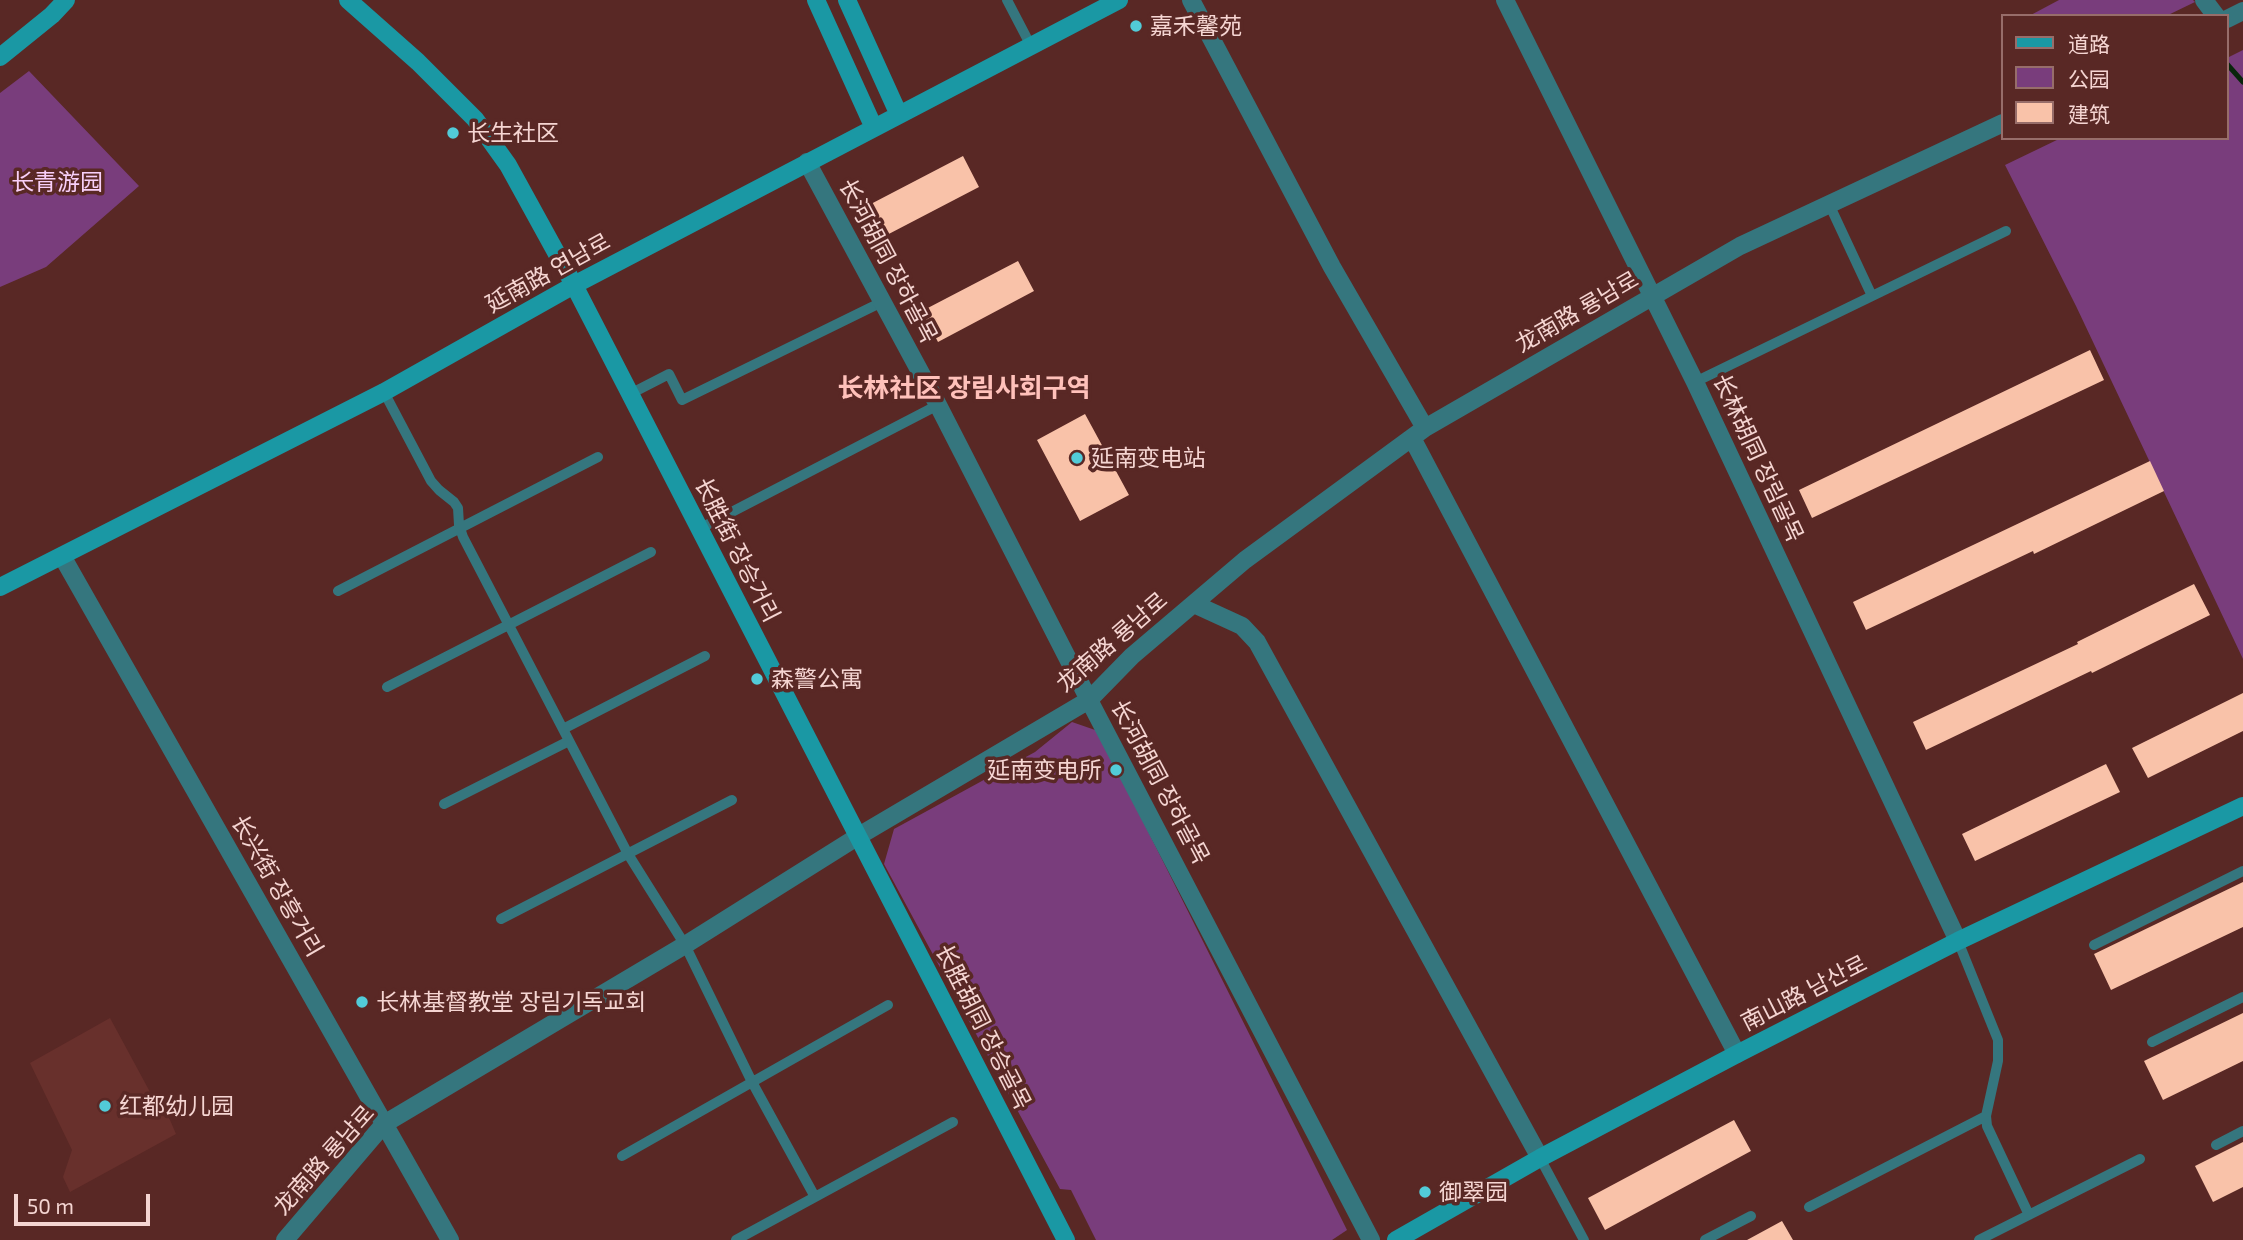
<!DOCTYPE html>
<html>
<head>
<meta charset="utf-8">
<style>
	body { margin:0 }
	#map { position:relative; width:2243px; height:1240px; overflow:hidden; background:#592825; font-family:"Exo 2","Noto Sans SC",sans-serif }
	canvas { display:block }
	.legend { position:absolute; left:2001px; top:14px; width:228px; height:126px; box-sizing:border-box; background:#592825; border:2px solid #976d6a; margin:0; padding:9px 12px; list-style:none; font-size:21px; color:#f5d5d2 }
	.legend li { display:flex; align-items:center; gap:14px; height:35px }
	.legend b { width:35px; border:2px solid #976d6a }
	.scale { position:absolute; left:14px; top:1194px; width:136px; height:32px; box-sizing:border-box; border:4px solid #f5d5d2; border-top:0; padding-left:9px; font-size:21px; line-height:24px; white-space:nowrap; color:#f5d5d2; -webkit-text-stroke:5px #592825; paint-order:stroke }
</style>
</head>
<body>
<div id="map">
<canvas width="2243" height="1240"></canvas>
<ul class="legend">
<li><b style="height:9px;background:#1a98a4"></b>道路</li>
<li><b style="height:19px;background:#793d7c"></b>公园</li>
<li><b style="height:19px;background:#f9c2a9"></b>建筑</li>
</ul>
<div class="scale">50 m</div>
</div>
<script>
const c = document.querySelector('canvas').getContext('2d');
c.lineJoin = 'round';
function fillPath(path, color) {
  c.fillStyle = color;
  c.fill(path, 'evenodd');
}
function poly(rows) {
  const path = new Path2D();
  for (const r of rows) {
    path.moveTo(r[0], r[1]);
    for (let i = 2; i < r.length; i += 2) path.lineTo(r[i], r[i + 1]);
  }
  return path;
}
function trace(path, color, width, dash) {
  c.strokeStyle = color;
  c.lineWidth = width;
  c.lineCap = dash ? 'butt' : 'round';
  c.setLineDash(dash || []);
  c.stroke(path);
}
function write(font, color, halo, rows, align = 'center') {
  c.font = font + ' "Exo 2","Noto Sans SC","Noto Sans KR",sans-serif';
  c.lineWidth = 7;
  c.setLineDash([]);
  c.textBaseline = 'middle';
  c.strokeStyle = halo;
  c.fillStyle = color;
  for (const [text, x, y, turn = 0] of rows) {
    c.save();
    c.translate(x, y);
    c.rotate((+turn || 0) * Math.PI / 180);
    c.textAlign = isNaN(turn) ? turn : align;
    if (halo) c.strokeText(text, 0, 0);
    c.fillText(text, 0, 0);
    c.restore();
  }
}
fillPath(poly([
	[110,1018,150,1092,170,1120,176,1134,70,1192,63,1177,72,1150,30,1063]
]), '#68302c');
fillPath(poly([
	[2059,0,2193,0,2195,2,2166,16,2029,16],
	[2243,50,2243,659,2076,306,2005,165,2061,138,2227,138,2227,58],
	[29,71,139,186,46,267,0,287,0,93],
	[1072,722,1098,731,1347,1230,1332,1240,1096,1240,1071,1190,1060,1189,884,864,894,829,1035,752]
]), '#793d7c');
trace(poly([
	[2227,64,2243,82]
]), '#09260c', 5);
fillPath(poly([
	[963,156,979,187,883,237,867,206],
	[1018,261,1034,291,938,342,922,311],
	[2090,350,2104,380,1812,518,1799,490],
	[1085,414,1129,495,1080,521,1037,440],
	[2150,461,2164,491,2034,554,2033,551,1866,630,1853,602],
	[2194,584,2210,615,2092,673,2091,671,1926,750,1913,722,2078,644,2077,642],
	[2243,693,2243,731,2148,778,2132,748],
	[2106,764,2120,792,1975,861,1962,834],
	[2243,882,2243,927,2111,990,2094,954],
	[2243,1013,2243,1061,2163,1100,2144,1061],
	[1734,1120,1751,1151,1605,1230,1588,1198],
	[2243,1142,2243,1187,2213,1202,2195,1166],
	[1782,1221,1793,1240,1747,1240]
]), '#f9c2a9');
trace(poly([
	[1007,0,1031,46],
	[1829,204,1872,296],
	[1695,382,2006,231],
	[384,392,431,481,439,490,454,502,458,508,459,525,463,537,628,854,685,945,752,1082,815,1197],
	[630,394,669,374,682,400,882,302],
	[699,529,938,405],
	[338,591,598,457],
	[387,687,651,552],
	[563,729,705,656],
	[444,804,569,741],
	[501,919,732,800],
	[1958,941,1998,1040,1998,1061,1986,1116,1987,1126,2029,1215],
	[2094,945,2243,871],
	[2152,1042,2243,997],
	[2216,1145,2243,1131],
	[622,1156,888,1005],
	[1540,1158,1584,1240],
	[1809,1207,1986,1116],
	[736,1240,953,1122],
	[1705,1240,1751,1216],
	[1979,1240,2140,1159]
]), '#35767e', 10);
trace(poly([
	[1191,0,1332,267,1425,428],
	[1505,0,1695,382,1958,941],
	[2204,0,2216,16],
	[2227,19,2243,11],
	[807,162,938,405,1089,700,1371,1240],
	[1412,438,1737,1054],
	[62,556,450,1240],
	[1194,604,1242,626,1257,642,1540,1158],
	[285,1240,384,1124,685,945,857,837,1089,700,1132,656,1245,560,1425,428,1740,246,2003,123]
]), '#35767e', 18);
trace(poly([
	[348,0,418,62,475,119,508,165,574,285,1066,1240],
	[816,0,874,128],
	[847,0,899,115],
	[0,57,52,15,66,0],
	[0,587,384,392,574,285,1119,0],
	[1396,1240,1540,1158,1737,1054,1958,941,2243,806]
]), '#1a98a4', 18);
for (const [x, y, r, color] of [
	[1136,26,7,"#52cbd8"],
	[453,133,7,"#52cbd8"],
	[1077,458,7,"#52cbd8"],
	[757,679,7,"#52cbd8"],
	[1116,770,7,"#52cbd8"],
	[362,1002,7,"#52cbd8"],
	[105,1106,7,"#52cbd8"],
	[1425,1192,7,"#52cbd8"]
]) {
  const dot = new Path2D();
  dot.arc(x, y, r, 0, 2 * Math.PI);
  c.fillStyle = color;
  c.fill(dot);
  trace(dot, '#592825', 2.5);
}
write('23px', '#f5d5d2', '#592825', [
	["嘉禾馨苑",1150,26],
	["长生社区",467,133],
	["延南变电站",1091,458],
	["森警公寓",771,679],
	["延南变电所",1102,770,"right"],
	["长林基督教堂 장림기독교회",376,1002],
	["红都幼儿园",119,1106],
	["御翠园",1439,1192]
], 'left');
write('23px', '#f8cff9', '#592825', [
	["长青游园",57,182]
]);
write('23px', '#f5d5d2', '#592825', [
	["长河胡同 장하골목",888,261,62],
	["延南路 연남로",548,273,-29],
	["龙南路 룡남로",1577,312,-30],
	["长林胡同 장림골목",1758,458,65],
	["长胜街 장승거리",737,550,63],
	["龙南路 룡남로",1112,642,-41],
	["长河胡同 장하골목",1160,782,62],
	["长兴街 장흥거리",277,886,60],
	["南山路 남산로",1804,993,-27],
	["长胜胡同 장승골목",983,1027,63],
	["龙南路 룡남로",324,1160,-48]
]);
write('bold 26px', '#ffc1ba', '#592825', [
	["长林社区 장림사회구역",964,388]
]);
</script>
</body>
</html>
